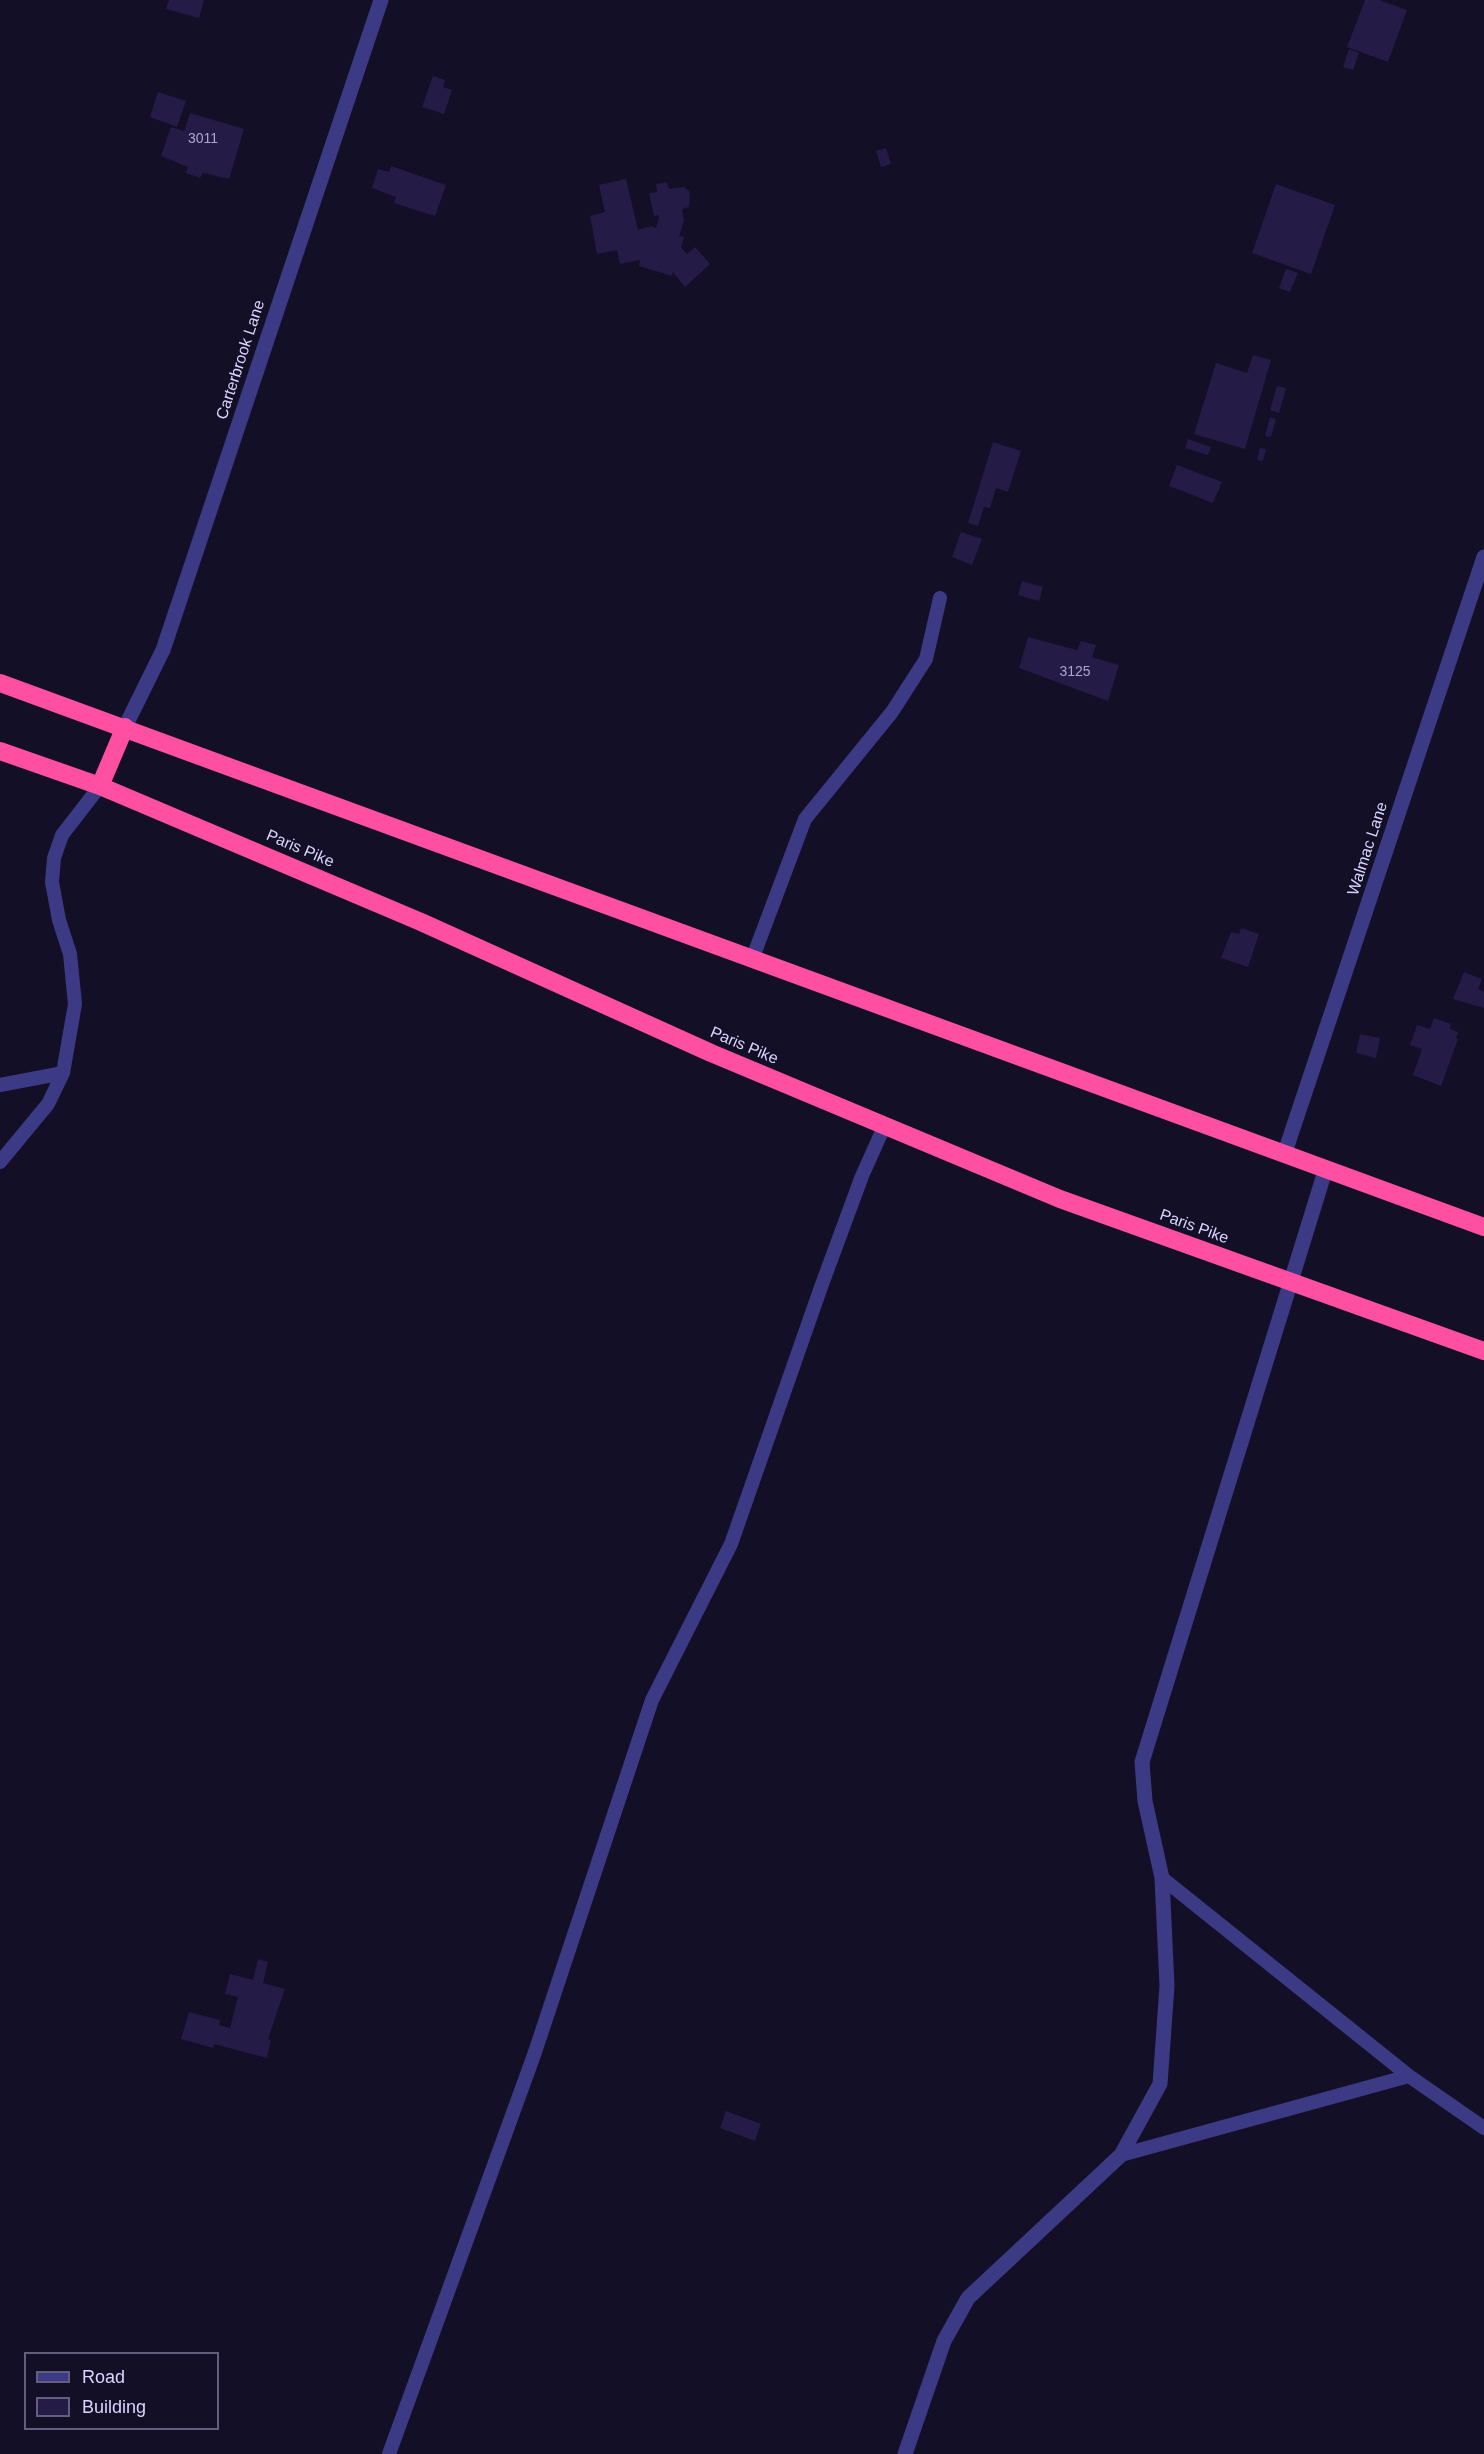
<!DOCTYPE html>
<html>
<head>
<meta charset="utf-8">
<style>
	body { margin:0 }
	#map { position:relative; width:1484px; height:2454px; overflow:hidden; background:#130f26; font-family:Arial,sans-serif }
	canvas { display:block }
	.legend { position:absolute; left:24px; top:2352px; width:195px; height:78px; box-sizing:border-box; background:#130f26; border:2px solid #625e7d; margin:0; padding:8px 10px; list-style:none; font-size:18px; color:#d9d4ff }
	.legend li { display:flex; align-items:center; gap:12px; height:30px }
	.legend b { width:30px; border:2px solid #625e7d }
</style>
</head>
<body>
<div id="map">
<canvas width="1484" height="2454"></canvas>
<ul class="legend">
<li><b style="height:8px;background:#3d3a85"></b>Road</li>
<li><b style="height:16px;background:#241b47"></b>Building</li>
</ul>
</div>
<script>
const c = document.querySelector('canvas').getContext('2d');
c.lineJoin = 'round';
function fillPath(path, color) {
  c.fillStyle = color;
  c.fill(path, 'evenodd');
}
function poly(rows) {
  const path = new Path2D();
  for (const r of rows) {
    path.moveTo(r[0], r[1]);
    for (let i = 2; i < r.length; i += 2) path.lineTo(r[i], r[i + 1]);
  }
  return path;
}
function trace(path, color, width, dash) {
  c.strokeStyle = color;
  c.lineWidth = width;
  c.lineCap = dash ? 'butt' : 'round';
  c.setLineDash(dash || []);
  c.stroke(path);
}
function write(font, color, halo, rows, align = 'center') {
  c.font = font + ' Arial,sans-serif';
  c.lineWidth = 4.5;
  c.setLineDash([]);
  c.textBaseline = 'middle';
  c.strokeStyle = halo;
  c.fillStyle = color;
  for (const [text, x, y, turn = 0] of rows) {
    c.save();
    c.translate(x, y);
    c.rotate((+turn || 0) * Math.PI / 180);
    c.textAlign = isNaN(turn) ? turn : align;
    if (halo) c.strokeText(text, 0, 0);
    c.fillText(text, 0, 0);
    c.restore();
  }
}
fillPath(poly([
	[169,0,204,0,199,18,166,9],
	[1365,0,1379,0,1407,10,1388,62,1347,47],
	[1349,49,1359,53,1353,70,1343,67],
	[433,76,445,80,443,87,452,90,444,114,422,107],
	[158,92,186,101,177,127,150,117],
	[190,113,244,129,229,179,203,173,200,178,186,173,188,167,161,156,171,127,184,131],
	[886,148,891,164,881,167,876,151],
	[391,166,446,185,435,216,394,203,396,197,372,188,378,169,389,172],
	[626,179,638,230,651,226,656,228,659,218,658,215,654,216,649,193,657,192,656,184,667,182,669,189,684,187,690,192,689,207,682,209,684,221,679,236,684,237,681,248,687,254,695,247,710,264,685,287,673,272,672,276,639,266,640,260,620,264,617,250,597,254,590,216,605,212,599,185],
	[1276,184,1335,205,1311,274,1252,253],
	[1286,269,1298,273,1290,292,1279,288],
	[1253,355,1271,360,1245,449,1194,434,1216,363,1247,373],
	[1277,386,1286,388,1279,413,1270,410],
	[1270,417,1276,419,1271,437,1265,436],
	[1188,439,1211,447,1208,455,1185,448],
	[993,442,1021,451,1008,492,996,488,990,508,984,507,978,526,968,523],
	[1260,448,1266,449,1263,461,1257,460],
	[1177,465,1222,482,1213,503,1169,486],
	[961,532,982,539,972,565,952,557],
	[1022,581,1043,587,1039,601,1018,595],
	[1028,637,1077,650,1081,641,1096,645,1092,657,1119,665,1108,701,1019,668],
	[1241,928,1259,934,1248,967,1221,958,1231,932,1239,934],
	[1464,972,1482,979,1478,989,1484,992,1484,1008,1453,999],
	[1434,1018,1451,1024,1450,1029,1458,1032,1456,1038,1458,1039,1441,1086,1413,1075,1422,1049,1410,1045,1417,1025,1430,1029],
	[1360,1034,1380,1038,1376,1058,1356,1053],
	[258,1959,268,1962,263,1983,285,1989,268,2039,271,2040,267,2058,214,2044,213,2048,181,2039,189,2012,220,2020,219,2025,230,2028,238,1997,225,1994,230,1974,253,1980],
	[726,2111,761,2124,755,2141,720,2128]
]), '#241b47');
trace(poly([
	[753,957,805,819,892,712,926,659,940,598],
	[0,1085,63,1073],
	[0,1162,48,1104,63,1073,75,1004,70,954,59,920,52,882,54,858,62,835,100,786],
	[1162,1878,1409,2076,1484,2128],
	[1121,2155,1409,2076],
	[389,2454,534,2055,652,1700,731,1544,821,1287,862,1176,884,1127]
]), '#3d3a85', 14);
trace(poly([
	[125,727,163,650,381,0],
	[1285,1152,1484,557],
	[905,2454,944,2341,968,2298,1121,2155,1160,2084,1167,1986,1162,1878,1145,1801,1142,1762,1326,1168]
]), '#3d3a85', 15);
trace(poly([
	[0,683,1484,1227],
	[0,751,100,786,421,922,711,1053,1060,1199,1484,1351],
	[100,786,125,727]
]), '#ff4fa3', 18);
write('14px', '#aca6d1', null, [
	["3011",203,139],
	["3125",1075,672]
]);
write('16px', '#d9d4ff', '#130f26', [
	["Carterbrook Lane",241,360,-72],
	["Paris Pike",300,849,23],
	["Walmac Lane",1368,849,-72],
	["Paris Pike",744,1046,23],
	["Paris Pike",1194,1227,20]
]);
</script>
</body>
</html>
